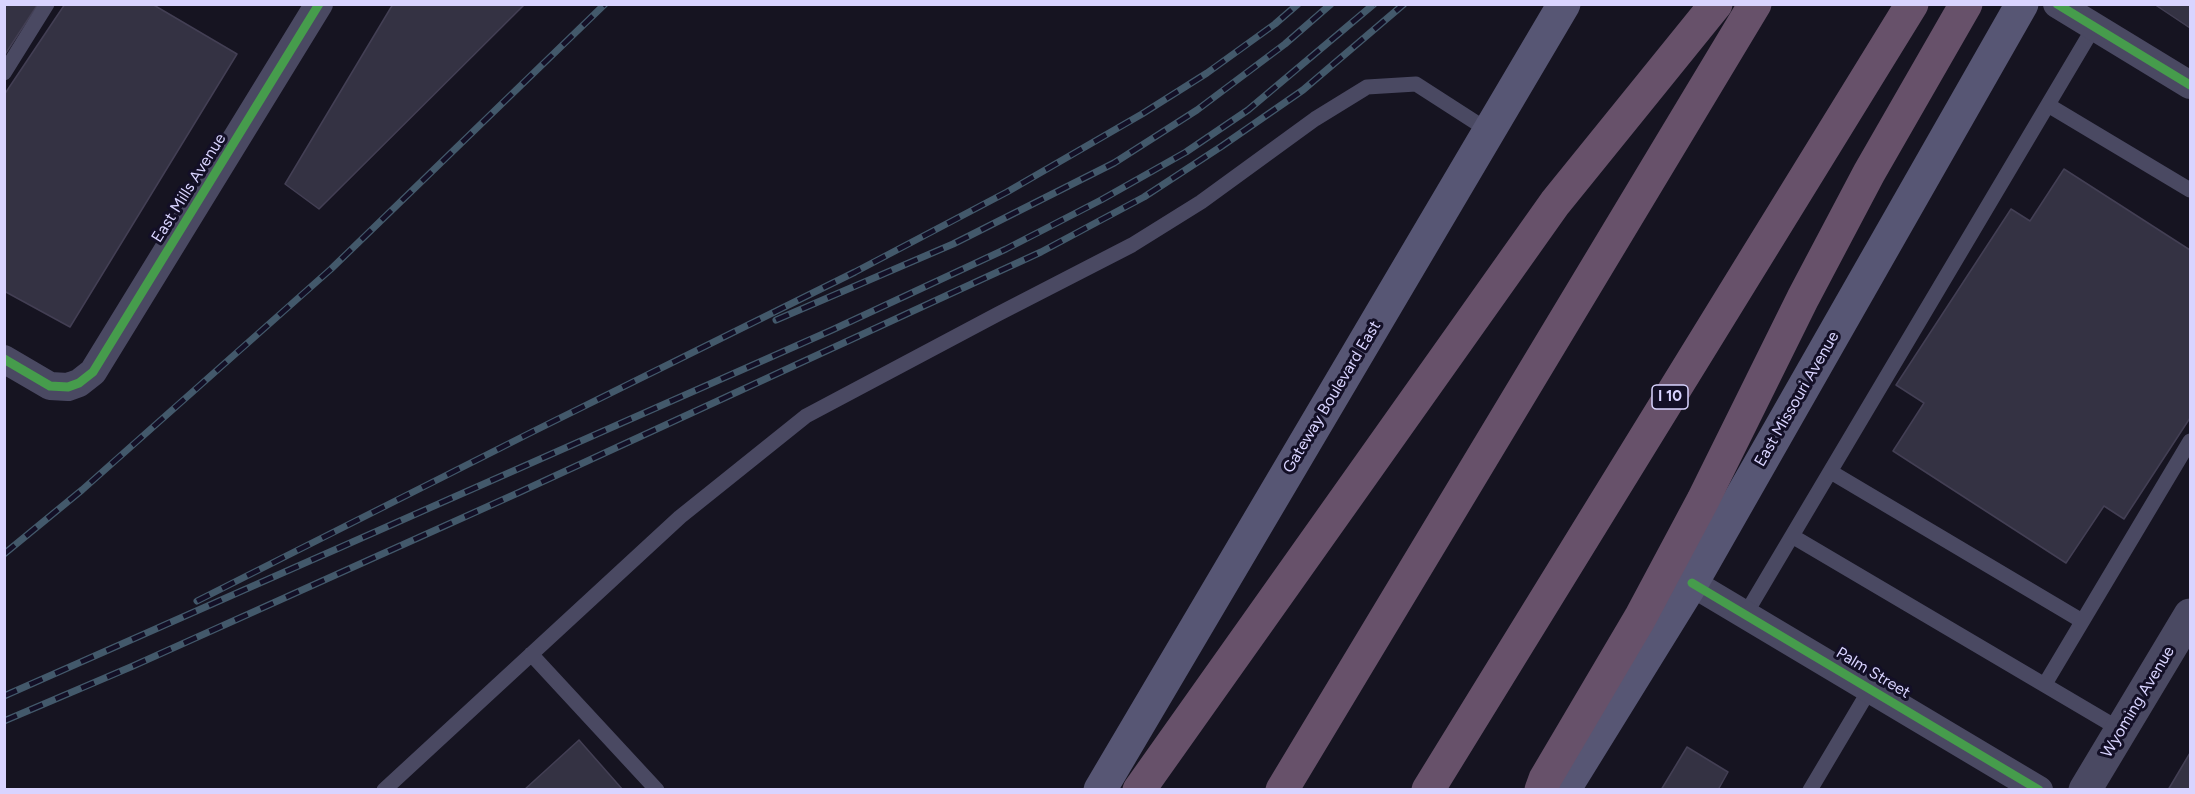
<!DOCTYPE html>
<html>
<head>
<meta charset="utf-8">
<style>
	body { margin:0 }
	#map { position:relative; width:2195px; height:794px; overflow:hidden; background:#161421; font-family:Figtree,sans-serif }
	canvas { display:block }
	.frame { position:absolute; inset:0; border:6px solid #d9d4ff; pointer-events:none }
</style>
</head>
<body>
<div id="map">
<canvas width="2195" height="794"></canvas>
<div class="frame"></div>
</div>
<script>
const c = document.querySelector('canvas').getContext('2d');
c.lineJoin = 'round';
function fillPath(path, color) {
  c.fillStyle = color;
  c.fill(path, 'evenodd');
}
function poly(rows) {
  const path = new Path2D();
  for (const r of rows) {
    path.moveTo(r[0], r[1]);
    for (let i = 2; i < r.length; i += 2) path.lineTo(r[i], r[i + 1]);
  }
  return path;
}
function trace(path, color, width, dash) {
  c.strokeStyle = color;
  c.lineWidth = width;
  c.lineCap = dash ? 'butt' : 'round';
  c.setLineDash(dash || []);
  c.stroke(path);
}
function write(font, color, halo, rows, align = 'center') {
  c.font = font + ' Figtree,sans-serif';
  c.lineWidth = 6;
  c.setLineDash([]);
  c.textBaseline = 'middle';
  c.strokeStyle = halo;
  c.fillStyle = color;
  for (const [text, x, y, turn = 0] of rows) {
    c.save();
    c.translate(x, y);
    c.rotate((+turn || 0) * Math.PI / 180);
    c.textAlign = isNaN(turn) ? turn : align;
    if (halo) c.strokeText(text, 0, 0);
    c.fillText(text, 0, 0);
    c.restore();
  }
}
const building = poly([
	[4,4,38,4,4,56,4,4],
	[65,4,152,4,237,54,70,327,4,291,4,95,65,4],
	[393,4,525,4,319,209,285,184,393,4],
	[2154,4,2190,4,2190,28,2154,4],
	[2064,169,2190,250,2190,418,2124,519,2104,506,2066,563,1893,451,1924,403,1896,385,2011,209,2030,221,2064,169],
	[579,740,623,790,524,790,579,740],
	[1687,747,1728,772,1718,790,1661,790,1687,747],
	[2190,753,2190,790,2168,790,2190,753]
]);
fillPath(building, '#343243');
trace(building, '#433f54', 1.5);
trace(poly([
	[4,73,47,4],
	[2048,105,2190,190],
	[1831,472,2082,621],
	[1792,536,2121,730],
	[1745,615,2094,27],
	[531,654,657,790],
	[2045,684,2190,441],
	[384,790,680,517,806,416,998,314,1132,245,1201,202,1315,119,1367,87,1416,84,1489,131],
	[1810,790,1870,689]
]), '#4a4962', 15);
trace(poly([
	[2057,4,2190,85],
	[4,359,50,386,68,387,79,383,93,372,319,4],
	[1692,583,2039,790]
]), '#4a4962', 28);
trace(poly([
	[2085,790,2190,615]
]), '#4a4962', 33);
trace(poly([
	[1100,790,1564,4],
	[1564,790,1692,583,2022,4]
]), '#575674', 33);
trace(poly([
	[1139,790,1555,203,1716,4],
	[1282,790,1755,4],
	[1428,790,1912,4],
	[1541,790,1545,779,1640,618,1703,500,1803,298,1869,173,1966,4]
]), '#67516a', 33);
const rail = poly([
	[776,320,953,244,1114,163,1197,110,1285,44,1331,4],
	[4,554,82,490,331,269,605,4],
	[197,601,532,432,855,272,1007,192,1142,114,1207,73,1275,24,1298,4],
	[4,696,832,330,1006,249,1101,200,1186,152,1248,110,1374,4],
	[4,721,133,666,520,492,1041,252,1144,197,1222,146,1303,90,1404,4]
]);
trace(rail, '#43596b', 7);
trace(rail, '#130f26', 4.5, [14]);
trace(poly([
	[2057,4,2190,85],
	[4,359,50,386,68,387,79,383,93,372,319,4],
	[1692,583,2039,790]
]), '#469c4c', 9);
for (const [x, y, w] of [
	[1670,397,36]
]) {
  const box = new Path2D();
  box.roundRect(x - w / 2, y - 12, w, 24, 4.5);
  c.fillStyle = '#130f26';
  c.fill(box);
  trace(box, '#d9d4ff', 1.5);
}
write('bold 15px', '#d9d4ff', null, [
	["I 10",1670,397]
]);
write('16px', '#d9d4ff', '#130f26', [
	["East Mills Avenue",189,188,-58],
	["Gateway Boulevard East",1332,397,-59],
	["East Missouri Avenue",1797,399,-60],
	["Palm Street",1873,673,31],
	["Wyoming Avenue",2138,702,-59]
]);
</script>
</body>
</html>
